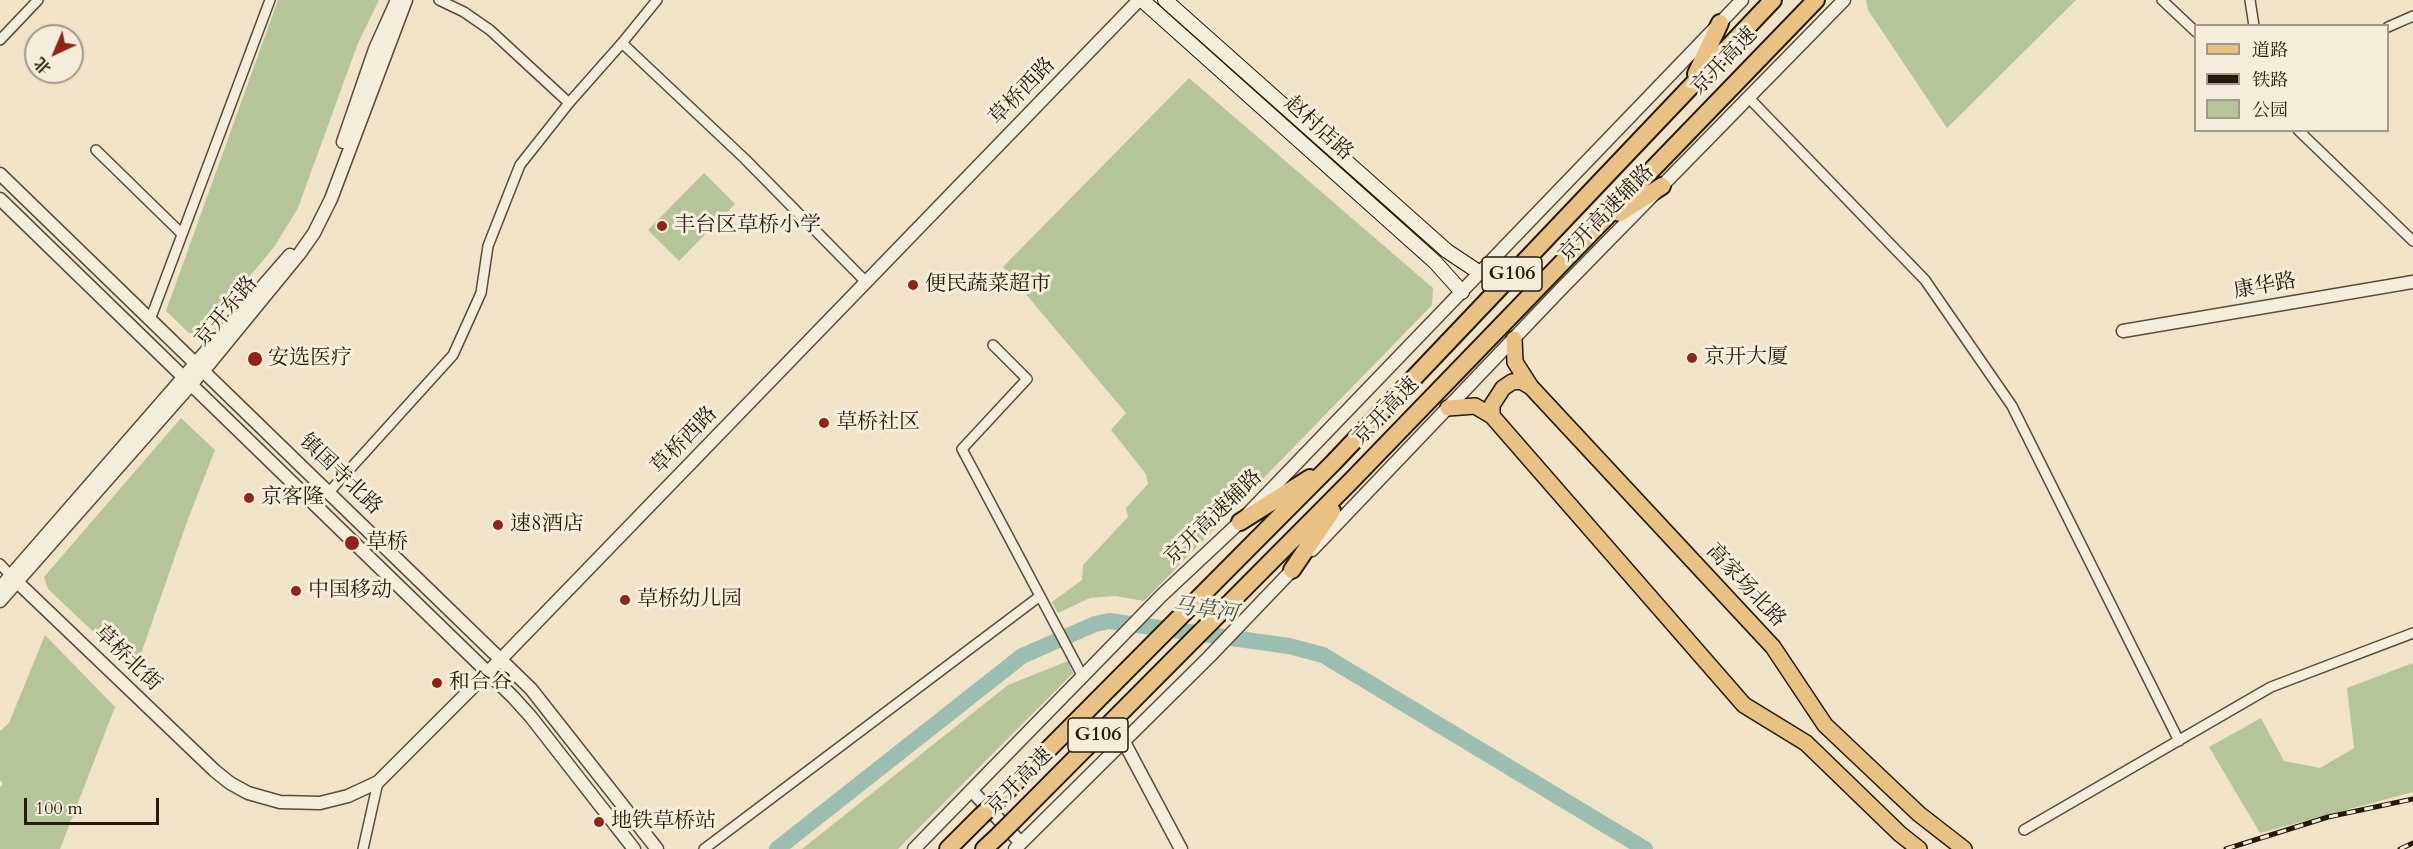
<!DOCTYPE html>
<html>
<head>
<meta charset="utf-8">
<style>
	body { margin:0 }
	#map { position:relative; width:2413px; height:849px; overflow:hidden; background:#f0e3c7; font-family:Cardo,"Noto Serif SC",serif }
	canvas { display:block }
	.legend { position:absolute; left:2194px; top:24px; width:195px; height:108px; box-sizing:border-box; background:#f5eddb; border:2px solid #a29988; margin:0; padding:8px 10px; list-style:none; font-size:18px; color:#251a0c }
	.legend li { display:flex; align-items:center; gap:12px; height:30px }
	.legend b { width:30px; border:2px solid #a29988 }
	.north { position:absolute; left:24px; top:24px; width:60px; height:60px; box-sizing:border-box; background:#f5eddb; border:2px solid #a29988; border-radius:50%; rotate:224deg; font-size:16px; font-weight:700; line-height:24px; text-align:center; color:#251a0c }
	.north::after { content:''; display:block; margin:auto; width:21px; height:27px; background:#8f2418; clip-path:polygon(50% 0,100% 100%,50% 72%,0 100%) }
	.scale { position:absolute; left:24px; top:798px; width:135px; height:27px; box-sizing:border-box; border:3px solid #251a0c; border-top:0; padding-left:8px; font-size:18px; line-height:21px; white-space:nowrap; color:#251a0c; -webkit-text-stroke:4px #f5eddb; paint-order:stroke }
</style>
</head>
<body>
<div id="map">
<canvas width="2413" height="849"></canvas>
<ul class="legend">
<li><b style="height:8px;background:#e8c284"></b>道路</li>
<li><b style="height:8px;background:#251a0c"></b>铁路</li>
<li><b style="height:16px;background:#b5c599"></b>公园</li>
</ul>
<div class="north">北</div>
<div class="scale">100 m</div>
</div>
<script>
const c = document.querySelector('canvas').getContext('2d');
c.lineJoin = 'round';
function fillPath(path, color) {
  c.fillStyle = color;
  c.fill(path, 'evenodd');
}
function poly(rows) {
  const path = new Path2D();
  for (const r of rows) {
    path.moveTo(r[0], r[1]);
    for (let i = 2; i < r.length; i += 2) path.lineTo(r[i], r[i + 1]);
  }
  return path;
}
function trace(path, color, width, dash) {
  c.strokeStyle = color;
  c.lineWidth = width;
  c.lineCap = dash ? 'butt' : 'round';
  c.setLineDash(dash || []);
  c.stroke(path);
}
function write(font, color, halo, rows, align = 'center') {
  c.font = font + ' Cardo,"Noto Serif SC",serif';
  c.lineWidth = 6;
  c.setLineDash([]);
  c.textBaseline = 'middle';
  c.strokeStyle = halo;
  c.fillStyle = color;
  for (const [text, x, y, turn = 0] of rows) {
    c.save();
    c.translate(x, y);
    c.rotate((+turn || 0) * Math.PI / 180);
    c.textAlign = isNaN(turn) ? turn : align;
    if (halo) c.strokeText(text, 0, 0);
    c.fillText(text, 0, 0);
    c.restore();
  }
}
fillPath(poly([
	[278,0,379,0,358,43,298,208,274,247,256,269,202,330,195,333,189,333,166,311],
	[1866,0,2076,0,1947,128,1868,10],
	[1189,78,1433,288,1432,305,1144,601,1115,596,1090,598,1058,613,1052,602,1082,580,1083,565,1128,517,1126,508,1148,484,1146,474,1111,430,1126,413,1003,267],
	[704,173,735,204,679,261,648,230],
	[181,418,215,450,188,519,135,671,48,589,44,577],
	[45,635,115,707,60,849,0,849,0,787,3,784,0,780,0,731,9,723],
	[1068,661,1073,673,898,849,802,849,1008,685],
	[2413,663,2413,792,2260,833,2209,747,2261,718,2284,761,2320,768,2354,748,2347,688]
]), '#b5c599');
trace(poly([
	[777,849,1022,656,1095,624,1109,621,1289,646,1323,655,1645,849]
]), '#9bbeb1', 16);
const minor = poly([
	[2162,0,2196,32],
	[2250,0,2254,26],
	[2388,27,2413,16],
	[0,40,38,0],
	[622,43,745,159,866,282],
	[1748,97,1925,280,2012,406,2179,741],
	[569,103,622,43,657,0],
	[2298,130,2413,241],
	[96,150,182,234],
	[150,320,270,0],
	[993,345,1027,379,962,449,1040,596],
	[330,491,453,355,481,293,488,246,520,165,569,103,490,30,464,12,439,0],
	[0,564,11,576],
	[2024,830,2271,687,2413,633],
	[363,849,378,782],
	[704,849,1040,596,1083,677]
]);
const tertiary = poly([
	[343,142,375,49,397,0],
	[0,174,531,689,657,849],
	[0,199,513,697,531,717,634,849],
	[2123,331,2413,282],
	[1312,550,1562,288,1844,0],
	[11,576,215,771,230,783,248,793,280,802,320,803,348,796,378,782,501,659,1139,0],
	[0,588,290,255],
	[0,601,210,363,300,253,314,233,331,199,406,0],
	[1124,742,1181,849],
	[972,791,1021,843],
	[914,849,1161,596,1240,522,1742,0],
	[1015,849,1209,657,1297,565]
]);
const secondary = poly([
	[1142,0,1435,262,1462,292],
	[1165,0,1447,251,1480,273]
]);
const primary = poly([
	[1514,339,1515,362,1531,387,1773,647,1825,725,1919,814,1964,849],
	[1448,408,1475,406,1492,416,1744,705,1806,743,1900,834,1919,849],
	[1492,416,1492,405,1503,388,1512,382,1521,381,1531,387]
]);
const motorway = poly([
	[1696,74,1720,23],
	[1620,213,1662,186],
	[1240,522,1310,478],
	[1292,570,1332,511],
	[996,802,1333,463,1773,0],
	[1014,820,1352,480,1816,0],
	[948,849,981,816],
	[984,849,999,835]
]);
trace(minor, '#584c3b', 12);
trace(tertiary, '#584c3b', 15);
trace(secondary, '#251a0c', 16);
trace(primary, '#251a0c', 18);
trace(motorway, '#251a0c', 20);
trace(minor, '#f5eddb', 9);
trace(tertiary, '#f5eddb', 12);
trace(secondary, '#f5eddb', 14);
trace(primary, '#e8c284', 15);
trace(motorway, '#e8c284', 16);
const rail = poly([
	[2226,849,2328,817,2413,799],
	[2400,849,2413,843]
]);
trace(rail, '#251a0c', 5);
trace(rail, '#f5eddb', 3, [9]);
const motorwayBridge = poly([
	[981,816,996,802],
	[999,835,1014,820]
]);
trace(motorwayBridge, '#251a0c', 20, []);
trace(motorwayBridge, '#e8c284', 16);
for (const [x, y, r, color] of [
	[662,226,6,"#8f2418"],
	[913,285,6,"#8f2418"],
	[1692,358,6,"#8f2418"],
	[255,359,8,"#8f2418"],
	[824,423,6,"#8f2418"],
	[249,498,6,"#8f2418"],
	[498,525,6,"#8f2418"],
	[352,543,8,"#8f2418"],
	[296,591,6,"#8f2418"],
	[625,600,6,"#8f2418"],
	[437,683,6,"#8f2418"],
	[599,822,6,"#8f2418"]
]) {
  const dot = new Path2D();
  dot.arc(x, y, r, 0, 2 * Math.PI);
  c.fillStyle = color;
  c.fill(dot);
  trace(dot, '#f5eddb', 2);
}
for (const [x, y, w] of [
	[1512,274,60],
	[1098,735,60]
]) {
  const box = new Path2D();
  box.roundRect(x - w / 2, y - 17, w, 34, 4.5);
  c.fillStyle = '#f5eddb';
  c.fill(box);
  trace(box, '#251a0c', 1.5);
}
write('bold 20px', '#251a0c', null, [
	["G106",1512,274],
	["G106",1098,735]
]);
write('21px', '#251a0c', '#f5eddb', [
	["京开高速",1725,62,-46],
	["草桥西路",1023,92,-46],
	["赵村店路",1318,129,42],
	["京开高速辅路",1607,214,-46],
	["康华路",2265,287,-10],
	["京开东路",227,312,-50],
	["京开高速",1387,412,-46],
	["草桥西路",685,441,-46],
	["镇国寺北路",340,475,44],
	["京开高速辅路",1214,518,-44],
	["高家场北路",1745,586,47],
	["草桥北街",127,659,44],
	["京开高速",1020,782,-45]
]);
write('21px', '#251a0c', '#f5eddb', [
	["丰台区草桥小学",674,226],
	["便民蔬菜超市",925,285],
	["京开大厦",1704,358],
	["安选医疗",268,359],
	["草桥社区",836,423],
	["京客隆",261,498],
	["速8酒店",510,525],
	["草桥",366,543],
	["中国移动",308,591],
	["草桥幼儿园",637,600],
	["和合谷",449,683],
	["地铁草桥站",611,822]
], 'left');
write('italic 22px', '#4e5346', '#f5eddb', [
	["马草河",1205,611,8]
]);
</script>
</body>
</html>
